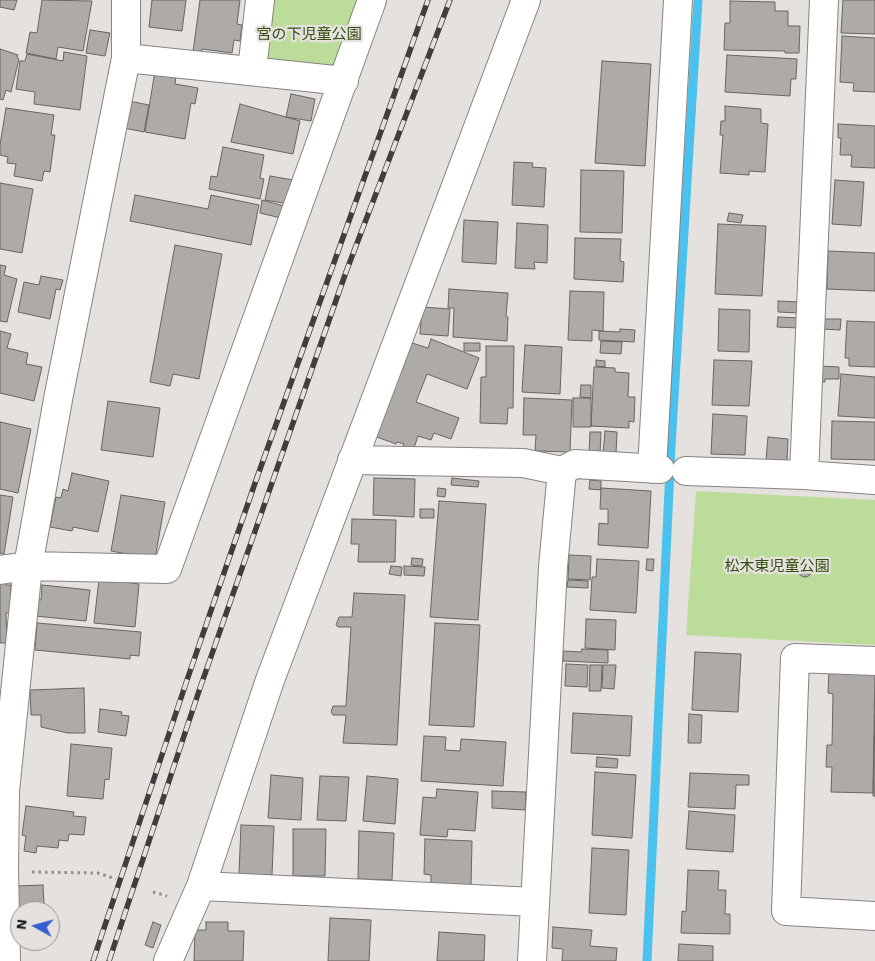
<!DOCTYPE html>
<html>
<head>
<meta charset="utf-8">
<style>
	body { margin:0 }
	#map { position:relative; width:875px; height:961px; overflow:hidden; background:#e5e1df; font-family:"Work Sans",sans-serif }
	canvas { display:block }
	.north { position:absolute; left:10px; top:901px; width:50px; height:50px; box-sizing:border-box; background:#e5e1df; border:1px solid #969391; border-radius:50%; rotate:277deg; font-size:14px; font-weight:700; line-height:20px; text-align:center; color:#1f1e1d }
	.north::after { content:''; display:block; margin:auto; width:18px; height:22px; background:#345fcf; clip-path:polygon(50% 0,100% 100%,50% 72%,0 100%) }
</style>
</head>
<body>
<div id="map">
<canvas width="875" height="961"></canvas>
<div class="north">N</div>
</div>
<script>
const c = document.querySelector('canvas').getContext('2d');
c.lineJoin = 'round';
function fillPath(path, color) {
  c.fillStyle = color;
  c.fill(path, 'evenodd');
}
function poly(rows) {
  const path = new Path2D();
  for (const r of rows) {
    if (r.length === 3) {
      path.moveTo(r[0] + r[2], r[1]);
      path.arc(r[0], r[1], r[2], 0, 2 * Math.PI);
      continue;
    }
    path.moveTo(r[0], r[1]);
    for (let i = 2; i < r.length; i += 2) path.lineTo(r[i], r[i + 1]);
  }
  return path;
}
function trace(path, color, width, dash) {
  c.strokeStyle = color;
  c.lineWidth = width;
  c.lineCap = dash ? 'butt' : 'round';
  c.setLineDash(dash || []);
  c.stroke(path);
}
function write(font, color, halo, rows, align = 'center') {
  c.font = font + ' "Work Sans","Noto Sans JP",sans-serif';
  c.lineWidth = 4.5;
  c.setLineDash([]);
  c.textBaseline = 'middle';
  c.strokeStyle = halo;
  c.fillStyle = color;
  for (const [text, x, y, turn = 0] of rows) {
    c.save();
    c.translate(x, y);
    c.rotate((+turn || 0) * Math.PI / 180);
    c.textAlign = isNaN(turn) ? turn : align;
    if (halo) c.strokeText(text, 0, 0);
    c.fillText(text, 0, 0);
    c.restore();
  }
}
fillPath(poly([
	[269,0,359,0,335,66,324,73,273,65,263,50],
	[696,491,875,500,875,645,686,635]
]), '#bd9');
trace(poly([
	[647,961,671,447,698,0]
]), '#4bc1ed', 9);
const building = poly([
	[0,0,17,0,14,10,0,7,0,0],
	[42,0,92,1,83,51,58,47,56,59,26,53,30,32,37,33,42,0],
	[152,0,186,0,182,31,149,27,152,0],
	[200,0,240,0,237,24,242,25,240,41,234,40,232,53,202,49,201,53,193,52,200,0],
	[843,0,875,0,875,34,841,33,843,0],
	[730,1,775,2,775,11,788,11,788,26,800,26,799,53,785,53,785,51,724,50,725,23,730,23,730,1],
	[90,30,110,33,105,56,86,53,90,30],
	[842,36,875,38,875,92,853,91,854,83,840,82,842,36],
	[0,49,18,55,17,57,19,59,11,92,6,90,3,100,0,99,0,49],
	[64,52,87,56,80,110,34,104,35,92,16,89,20,61,25,61,27,54,63,61,64,52],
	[727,55,797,59,796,79,791,79,790,96,725,92,727,55],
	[602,61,651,64,645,166,595,163,602,61],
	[155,71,176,75,175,84,198,88,195,104,191,103,185,139,145,132,155,71],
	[291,94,315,99,311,121,286,117,291,94],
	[129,101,149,105,144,132,124,128,129,101],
	[240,104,300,121,293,154,231,142,240,104],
	[725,106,761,109,761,123,768,124,765,172,749,171,749,175,720,173,723,135,720,135,721,121,725,121,725,106],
	[6,108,54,115,51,135,55,135,50,172,44,171,42,181,14,176,16,164,7,163,8,157,0,155,0,145,6,108],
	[838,124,875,126,875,168,851,167,852,155,840,155,841,138,838,138,838,124],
	[223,147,264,155,260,178,264,179,260,199,209,189,211,176,217,177,223,147],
	[514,162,533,163,532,167,546,168,544,207,512,205,514,162],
	[581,170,624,171,622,233,580,232,581,170],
	[270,176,293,180,289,204,265,200,270,176],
	[835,180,864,182,861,226,832,224,835,180],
	[0,183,33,189,22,253,0,249,0,183],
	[135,195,208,209,211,195,259,205,251,245,130,221,135,195],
	[262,200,284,206,281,218,260,213,262,200],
	[729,213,743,215,741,223,727,221,729,213],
	[464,220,498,222,496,264,462,262,464,220],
	[517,223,548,225,547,263,534,262,535,269,515,268,517,223],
	[718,224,766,226,762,296,715,294,718,224],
	[575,238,621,239,620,261,624,262,623,282,574,279,575,238],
	[175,245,222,254,199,379,173,374,170,386,150,382,175,245],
	[828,251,875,253,875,291,827,289,828,251],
	[0,265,6,266,4,275,17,279,7,322,0,321,0,265],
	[41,276,63,280,60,290,56,289,50,319,18,312,24,282,39,285,41,276],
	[449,289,508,293,506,316,508,317,507,341,453,337,454,308,448,308,449,289],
	[570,291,604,292,603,331,592,330,592,341,568,340,570,291],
	[778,301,800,302,800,313,778,312,778,301],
	[422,307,450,309,448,336,420,334,422,307],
	[719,309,750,310,749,352,718,351,719,309],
	[778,317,799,318,799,328,777,327,778,317],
	[822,319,841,319,840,330,822,329,822,319],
	[847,321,875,322,875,367,849,366,849,358,845,358,847,321],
	[620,329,635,330,634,342,599,340,599,331,620,332,620,329],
	[0,331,11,334,7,348,28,353,26,364,42,367,34,401,0,393,0,331],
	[431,339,479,358,467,389,427,374,416,402,459,418,451,439,434,433,431,440,418,436,414,448,403,447,404,444,397,442,396,444,374,436,409,342,428,348,431,339],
	[601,341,622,342,621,354,600,353,601,341],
	[464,343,480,343,480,351,464,351,464,343],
	[525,345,562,347,560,394,522,392,525,345],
	[486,346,514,346,513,408,508,408,507,424,480,423,481,377,486,377,486,346],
	[596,360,605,361,605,367,596,366,596,360],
	[714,360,752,361,749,406,712,405,714,360],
	[820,366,839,367,839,379,825,379,825,382,819,382,820,366],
	[594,367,615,368,615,372,629,373,628,397,635,397,634,422,629,421,629,428,591,426,594,367],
	[841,374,875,377,875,418,838,416,841,374],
	[581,385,591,385,591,398,580,397,581,385],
	[524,398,572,400,570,452,535,451,536,435,523,435,524,398],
	[573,398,591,398,591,427,573,427,573,398],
	[108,401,160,408,153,457,101,450,108,401],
	[713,414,747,416,745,455,711,454,713,414],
	[832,421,875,422,875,460,831,459,832,421],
	[0,422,31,429,18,493,0,489,0,422],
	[605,431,617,432,616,454,603,453,605,431],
	[590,432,601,432,600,454,589,454,590,432],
	[768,437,788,439,787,462,766,460,768,437],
	[72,473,109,481,98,532,73,527,72,531,50,527,56,497,61,498,63,489,68,491,72,473],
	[374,478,415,479,414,517,373,515,374,478],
	[452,478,479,481,478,487,451,485,452,478],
	[590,480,601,481,601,490,589,489,590,480],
	[438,488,446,489,445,497,437,496,438,488],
	[601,488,651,491,648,548,598,545,599,523,608,524,608,509,600,509,601,488],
	[0,495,13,497,4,554,0,553,0,495],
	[121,495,165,502,155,559,111,551,121,495],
	[439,501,486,504,478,620,430,617,439,501],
	[420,509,434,509,434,518,420,518,420,509],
	[352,519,396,520,395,562,358,562,359,544,351,544,352,519],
	[569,555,591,556,590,580,568,579,569,555],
	[412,558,423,559,422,566,411,565,412,558],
	[597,559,639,561,636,613,590,610,592,577,596,577,597,559],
	[647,559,654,559,653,571,646,570,647,559],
	[805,570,7],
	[391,566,402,567,401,576,389,574,391,566],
	[404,566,425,567,424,576,404,575,404,566],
	[99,579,139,584,135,627,94,623,99,579],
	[0,580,6,580,6,585,11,585,11,613,6,613,7,643,0,643,0,580],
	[568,580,588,581,588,588,567,587,568,580],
	[42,585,90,590,86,621,35,616,36,599,41,600,42,585],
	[354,593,405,595,397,745,343,743,346,715,333,715,331,712,333,706,346,706,351,627,338,627,336,625,339,617,352,617,354,593],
	[586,619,616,620,615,650,585,648,586,619],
	[37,623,141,632,139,656,130,655,130,659,35,650,37,623],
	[435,623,480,625,474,727,429,725,435,623],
	[582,649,608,650,608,663,563,661,563,651,581,652,582,649],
	[695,652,741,654,738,712,692,710,695,652],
	[566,664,588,665,587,687,565,686,566,664],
	[590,665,602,665,601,691,589,691,590,665],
	[603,665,616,665,614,689,602,688,603,665],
	[829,670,875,671,873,793,831,792,832,767,826,767,827,745,832,745,833,694,828,693,829,670],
	[84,688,85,733,68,733,41,727,41,715,31,715,30,690,84,688],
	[100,709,122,712,121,715,129,716,126,736,98,732,100,709],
	[573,713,632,716,630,756,571,753,573,713],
	[689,714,702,715,701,743,688,743,689,714],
	[875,715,875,796,873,796,875,715],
	[424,736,446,737,445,750,460,751,461,739,506,742,503,786,421,781,424,736],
	[71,744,112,748,109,780,105,779,103,799,67,796,71,744],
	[597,757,618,759,617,768,596,767,597,757],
	[595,772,636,775,632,838,592,835,595,772],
	[690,773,749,775,749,785,736,785,735,809,688,807,690,773],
	[271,775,303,778,301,820,268,818,271,775],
	[320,776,349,777,346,821,317,820,320,776],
	[367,776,398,779,395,824,363,821,367,776],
	[437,789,478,792,475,831,448,829,447,837,420,835,423,797,436,798,437,789],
	[492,791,526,792,525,810,492,808,492,791],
	[26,806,74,812,73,816,86,817,84,835,69,834,68,841,59,840,58,848,37,846,36,853,24,851,26,836,22,835,26,806],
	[689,811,735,815,733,852,686,849,689,811],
	[241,825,274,826,272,875,239,874,241,825],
	[293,829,326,829,325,876,293,876,293,829],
	[359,831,394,833,392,880,358,879,359,831],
	[425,839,472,841,471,886,431,885,431,875,424,874,425,839],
	[592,848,629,850,626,915,589,913,592,848],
	[688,870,719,871,718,890,726,890,725,914,730,914,730,934,681,933,682,911,686,912,688,870],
	[43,885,44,904,37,904,38,911,20,911,20,922,18,922,16,886,43,885],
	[330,918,371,920,369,961,328,961,330,918],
	[153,922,161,925,153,948,145,945,153,922],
	[206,922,228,922,228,931,244,931,243,961,194,961,195,930,206,930,206,922],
	[553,927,592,930,590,946,617,948,616,961,562,961,563,949,552,948,553,927],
	[439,932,485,935,484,961,437,961,439,932],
	[679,944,713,946,713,961,678,961,679,944]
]);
fillPath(building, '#aeaaa8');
trace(building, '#686462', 1);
const minor = poly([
	[126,58,344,81],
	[252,70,260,0],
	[352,460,523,463,562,471],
	[652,469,678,0],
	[686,471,804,475,875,480],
	[804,475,824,0],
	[0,570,28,566,167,569,372,0],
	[875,661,795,658,786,911,875,916],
	[201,886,535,902],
	[6,961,4,871,5,791,28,566,59,394,126,58,126,0],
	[168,961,201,886,270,680,526,0],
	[532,961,553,567,562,471,575,464,660,469]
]);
trace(minor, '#878381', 30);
trace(poly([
	[32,872,98,873,116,879],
	[153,892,167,896]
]), '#918e8d', 3, [2.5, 4]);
trace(minor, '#fff', 28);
const rail = poly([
	[93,961,186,683,254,486,428,0],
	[109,961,200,688,346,272,450,0]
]);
trace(rail, '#403e3d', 5.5);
trace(rail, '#e5e1df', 4, [11]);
write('15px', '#344e12', '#e5e1df', [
	["宮の下児童公園",309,35],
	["松木東児童公園",777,567]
]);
</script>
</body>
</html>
